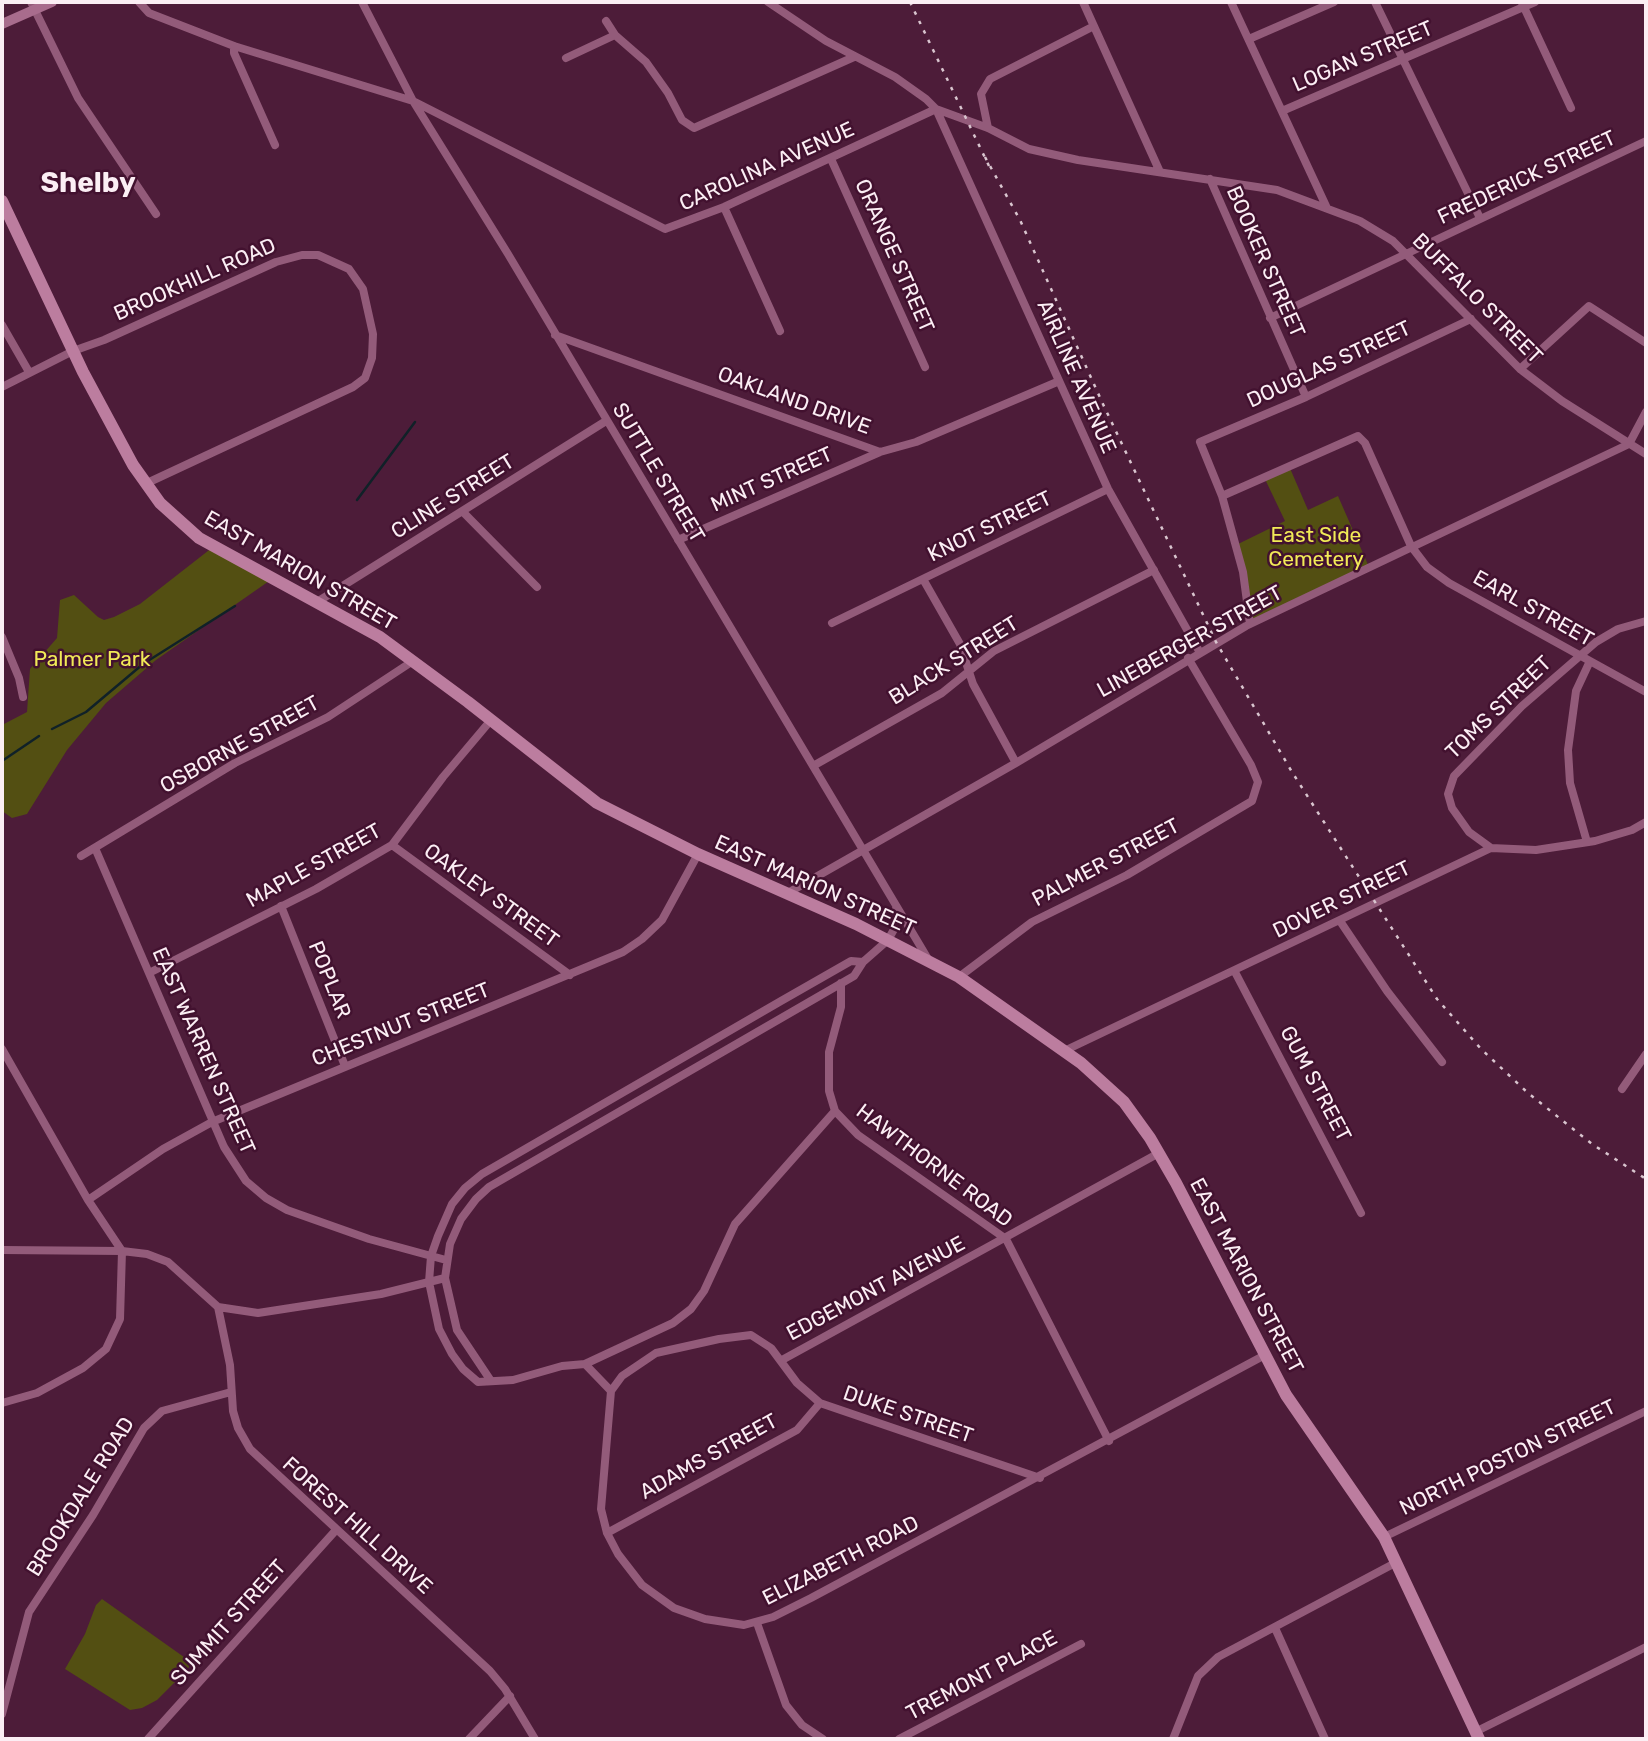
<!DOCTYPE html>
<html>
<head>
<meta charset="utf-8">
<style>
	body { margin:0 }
	#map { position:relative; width:1648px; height:1741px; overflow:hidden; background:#4d1c39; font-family:Rubik,sans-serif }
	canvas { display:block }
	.frame { position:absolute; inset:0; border:4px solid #fbeef4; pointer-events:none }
</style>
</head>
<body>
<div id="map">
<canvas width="1648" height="1741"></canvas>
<div class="frame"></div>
</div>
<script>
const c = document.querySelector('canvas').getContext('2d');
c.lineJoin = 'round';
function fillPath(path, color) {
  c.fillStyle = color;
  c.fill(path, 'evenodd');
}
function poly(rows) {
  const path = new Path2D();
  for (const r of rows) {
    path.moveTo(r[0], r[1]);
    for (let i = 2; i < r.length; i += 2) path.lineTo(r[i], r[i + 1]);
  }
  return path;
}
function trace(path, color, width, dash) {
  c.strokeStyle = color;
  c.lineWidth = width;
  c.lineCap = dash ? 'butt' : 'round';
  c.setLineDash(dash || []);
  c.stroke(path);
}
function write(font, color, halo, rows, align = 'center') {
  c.font = font + ' Rubik,sans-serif';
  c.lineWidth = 5;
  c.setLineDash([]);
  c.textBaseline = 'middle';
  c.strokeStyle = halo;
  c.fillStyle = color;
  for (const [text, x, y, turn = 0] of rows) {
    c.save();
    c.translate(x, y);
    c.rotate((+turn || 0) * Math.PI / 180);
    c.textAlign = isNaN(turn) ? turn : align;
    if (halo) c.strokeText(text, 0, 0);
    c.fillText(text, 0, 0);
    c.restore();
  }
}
fillPath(poly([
	[1289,466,1308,510,1338,496,1369,567,1250,624,1236,545,1285,521,1264,477],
	[213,547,272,579,156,660,106,703,67,750,27,814,12,818,2,811,2,725,27,712,30,669,57,638,60,600,74,595,98,617,104,620,114,617,140,604],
	[102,1599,191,1662,188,1669,157,1700,142,1708,130,1710,65,1669,85,1634,96,1605]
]), '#534f12');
trace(poly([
	[357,500,415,422],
	[52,729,86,712,143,664,235,606],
	[2,761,39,736]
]), '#102128', 2.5);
trace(poly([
	[31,2,78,98,156,214],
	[139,2,149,13,234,46,413,101,665,229,724,207,936,109,988,128,1029,149,1078,160,1277,190,1360,221,1393,241,1520,369,1562,401,1646,454],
	[362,2,413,101,508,254,928,959],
	[768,2,826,41,895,77,926,99,936,109,1108,489,1199,651],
	[1083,2,1160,172],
	[1231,2,1326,206],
	[1375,2,1480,218],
	[1522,3,1571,108],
	[606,21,615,35,646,62,668,93,682,120,694,128,854,57],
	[1249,39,1334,2],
	[234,46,234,53,275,145],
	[566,58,615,35],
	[1282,111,1535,2],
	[988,128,981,94,990,79,1094,26],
	[831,159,925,367],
	[1210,179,1306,397],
	[724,207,780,331],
	[1270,318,1646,141],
	[2,325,29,372],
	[555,335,880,452,916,442,1057,382],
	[1520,369,1589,306,1646,343],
	[2,387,73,351,104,340,276,262,302,255,318,255,349,269,363,289,373,334,372,358,365,378,353,387,145,484],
	[1222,496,1358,436,1365,443,1411,546,1427,567,1449,583,1646,692],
	[463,512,537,587],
	[678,540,880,452],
	[923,579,960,644,973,684,1016,763],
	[317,602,606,421],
	[832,623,1108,489],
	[1250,624,1243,572,1222,496,1200,442,1306,397,1471,319],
	[2,637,19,678,23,697],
	[813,766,942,693,994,651,1154,570],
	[1587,842,1570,783,1568,750,1576,691,1590,661],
	[392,845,570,975],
	[95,848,224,1147,246,1181,266,1198,287,1210,369,1239,446,1260],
	[1491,848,1469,832,1452,808,1448,794,1454,776,1522,706,1596,642,1618,629,1646,621],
	[81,856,235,763,328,717,413,661],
	[786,894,1016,763,1246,626,1629,444,1646,412],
	[281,906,345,1066],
	[1340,921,1387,991,1442,1062],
	[1235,972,1361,1213],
	[149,973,316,889,392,845,443,777,491,720],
	[959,977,1032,922,1127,875,1252,801,1258,782,1251,765,1188,658],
	[841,983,841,1007,829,1052,829,1091,835,1111,858,1135,1006,1239,1109,1441],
	[2,1049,88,1200,122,1251,120,1319,106,1349,83,1368,37,1393,2,1403],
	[1064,1051,1491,848,1536,850,1595,841,1632,830,1646,822],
	[1622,1089,1646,1054],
	[835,1111,735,1224,704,1291,691,1309,673,1323,585,1364,562,1366,513,1380,478,1382,463,1369,452,1354,439,1329,429,1282,431,1256,438,1236,452,1204,465,1188,482,1174,781,1001,851,961,863,962],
	[88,1200,163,1149,212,1122,623,952,642,939,662,920,698,854],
	[2,1250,122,1251,147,1254,168,1262,218,1307,258,1313,381,1294,445,1278],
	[218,1307,230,1365,233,1411,238,1428,250,1449,490,1671,505,1689,535,1739],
	[782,1360,1159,1153],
	[585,1364,611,1391,601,1509,607,1533,618,1554,642,1585,674,1608,705,1619,744,1625,773,1617,811,1598,1265,1355],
	[491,1381,457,1330,445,1278,450,1244,461,1219,476,1199,489,1187,854,976,863,962,888,940,897,924,896,909],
	[611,1391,622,1376,656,1353,719,1339,751,1335,771,1348,797,1383,820,1403,1040,1478],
	[607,1533,797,1430,820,1403],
	[1384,1537,1646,1411],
	[757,1623,786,1705,802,1725,823,1739],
	[1275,1628,1325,1739],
	[2,1714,29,1612,93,1515,144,1428,162,1411,231,1392],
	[1475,1732,1646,1647],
	[148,1739,336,1530],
	[469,1739,510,1696],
	[899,1739,1081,1644],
	[1173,1739,1198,1676,1218,1657,1397,1562]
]), '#935b7a', 8);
trace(poly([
	[2,24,52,2]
]), '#a86c8d', 10);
trace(poly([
	[2,201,83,372,133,465,160,503,199,538,380,637,468,702,597,803,698,854,856,924,959,977,1081,1063,1124,1102,1150,1138,1176,1183,1286,1395,1384,1537,1479,1739]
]), '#bc7d9f', 12);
trace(poly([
	[910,2,989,166],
	[985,157,1020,220,1102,402,1216,642,1292,772,1437,999,1481,1049,1528,1093,1592,1144,1646,1179]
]), '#d9c5cf', 2.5, [3.5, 7]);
write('21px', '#fbeef4', '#42112f', [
	["LOGAN STREET",1363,57,-23],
	["CAROLINA AVENUE",767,167,-24],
	["FREDERICK STREET",1527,178,-25],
	["ORANGE STREET",894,256,66],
	["BOOKER STREET",1265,262,66],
	["BROOKHILL ROAD",195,280,-24],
	["BUFFALO STREET",1477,299,45],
	["DOUGLAS STREET",1329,365,-25],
	["AIRLINE AVENUE",1076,377,66],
	["OAKLAND DRIVE",794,401,20],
	["SUTTLE STREET",658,473,59],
	["MINT STREET",772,480,-24],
	["CLINE STREET",453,497,-32],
	["KNOT STREET",990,527,-26],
	["EAST MARION STREET",300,571,30],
	["EARL STREET",1533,609,29],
	["LINEBERGER STREET",1190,642,-29],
	["BLACK STREET",954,661,-32],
	["TOMS STREET",1499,708,-44],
	["OSBORNE STREET",240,745,-29],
	["PALMER STREET",1106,863,-28],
	["MAPLE STREET",314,866,-29],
	["EAST MARION STREET",815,886,24],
	["OAKLEY STREET",491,896,36],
	["DOVER STREET",1342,900,-26],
	["POPLAR",329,980,68],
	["CHESTNUT STREET",401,1025,-22],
	["EAST WARREN STREET",203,1051,66],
	["GUM STREET",1315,1084,62],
	["HAWTHORNE ROAD",934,1166,37],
	["EAST MARION STREET",1246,1276,62],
	["EDGEMONT AVENUE",876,1289,-28],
	["DUKE STREET",908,1415,19],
	["ADAMS STREET",709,1457,-29],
	["NORTH POSTON STREET",1508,1458,-26],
	["BROOKDALE ROAD",81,1497,-58],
	["FOREST HILL DRIVE",357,1526,42],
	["ELIZABETH ROAD",841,1561,-27],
	["SUMMIT STREET",229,1623,-48],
	["TREMONT PLACE",982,1676,-28]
]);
write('21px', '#f1ea57', '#42112f', [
	["East Side",1316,536],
	["Cemetery",1316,560],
	["Palmer Park",92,660]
]);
write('bold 28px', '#fbeef4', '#42112f', [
	["Shelby",88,184]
]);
</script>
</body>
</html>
